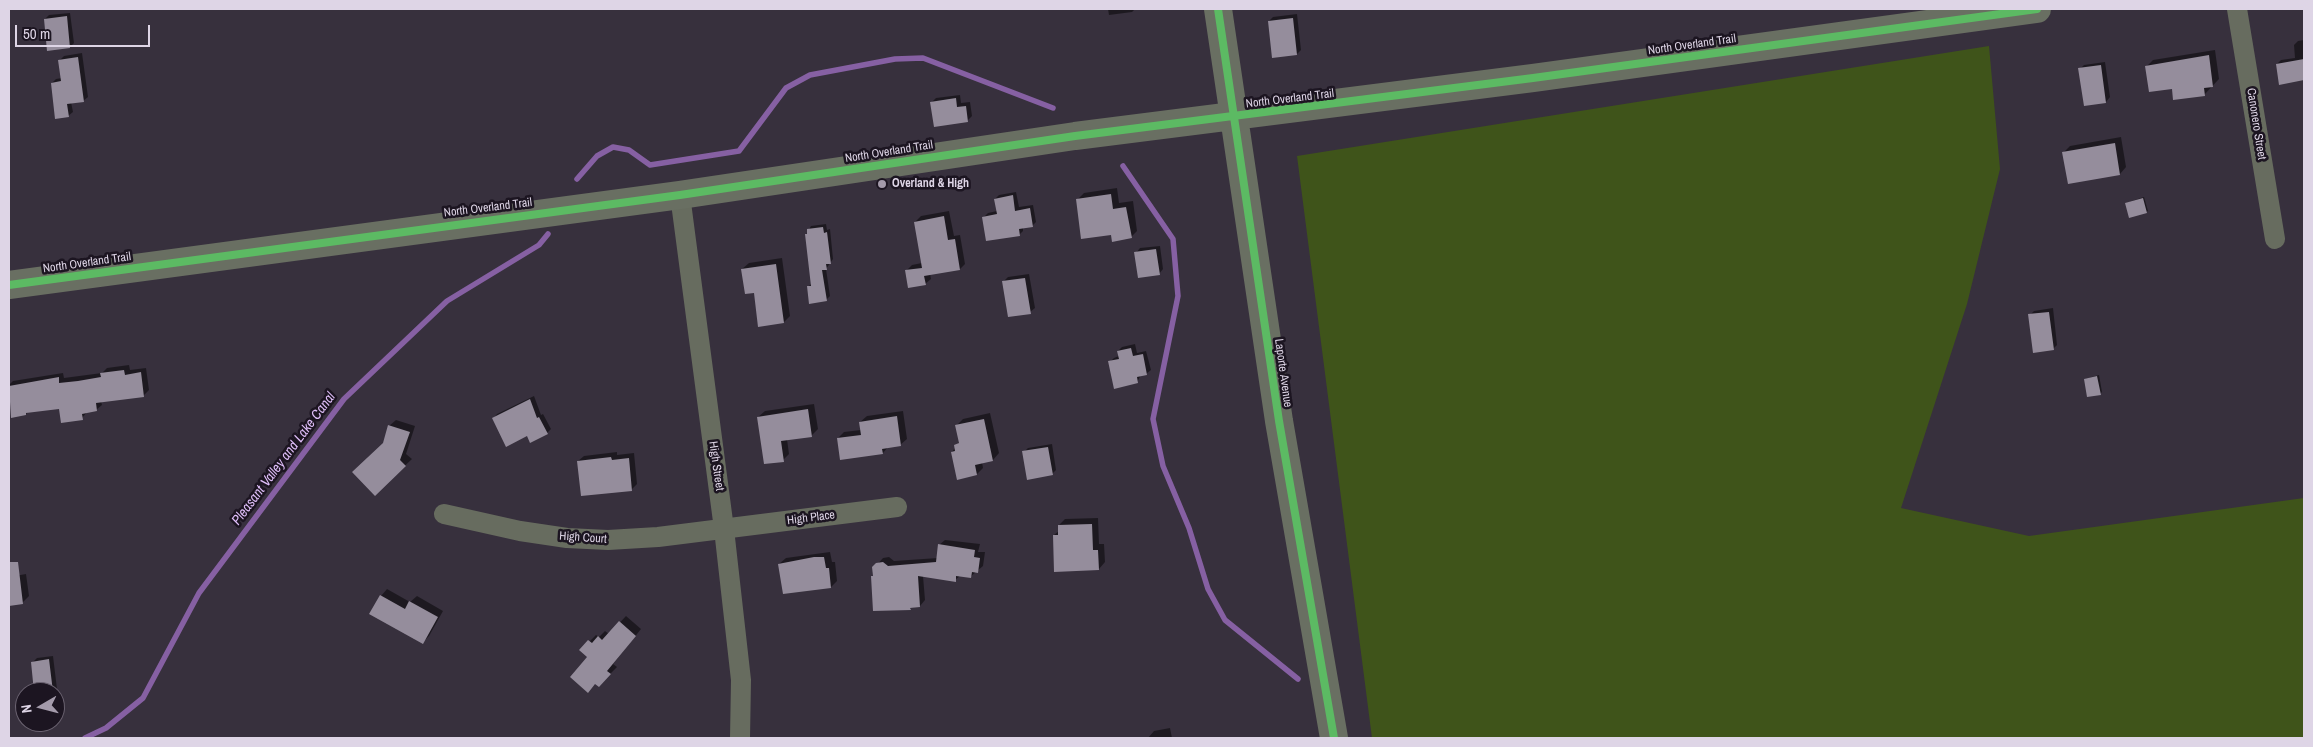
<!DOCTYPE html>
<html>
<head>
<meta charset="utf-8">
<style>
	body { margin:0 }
	#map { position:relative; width:2313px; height:747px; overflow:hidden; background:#37303d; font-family:"Archivo Narrow",sans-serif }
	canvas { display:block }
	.frame { position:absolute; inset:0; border:10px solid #ded5e6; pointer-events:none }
	.north { position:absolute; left:15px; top:682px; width:50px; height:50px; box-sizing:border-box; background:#1c1521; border:1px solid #6a6270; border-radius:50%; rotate:262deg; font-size:14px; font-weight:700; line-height:20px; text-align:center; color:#ded5e6 }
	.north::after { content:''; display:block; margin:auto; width:18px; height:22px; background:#a49bab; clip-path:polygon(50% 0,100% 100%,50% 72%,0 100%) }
	.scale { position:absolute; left:15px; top:25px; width:135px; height:22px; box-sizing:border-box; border:2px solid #ded5e6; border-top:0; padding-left:6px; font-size:15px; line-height:18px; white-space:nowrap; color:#ded5e6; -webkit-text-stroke:4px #1c1521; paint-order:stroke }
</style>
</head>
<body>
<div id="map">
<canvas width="2313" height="747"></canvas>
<div class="frame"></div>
<div class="north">N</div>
<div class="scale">50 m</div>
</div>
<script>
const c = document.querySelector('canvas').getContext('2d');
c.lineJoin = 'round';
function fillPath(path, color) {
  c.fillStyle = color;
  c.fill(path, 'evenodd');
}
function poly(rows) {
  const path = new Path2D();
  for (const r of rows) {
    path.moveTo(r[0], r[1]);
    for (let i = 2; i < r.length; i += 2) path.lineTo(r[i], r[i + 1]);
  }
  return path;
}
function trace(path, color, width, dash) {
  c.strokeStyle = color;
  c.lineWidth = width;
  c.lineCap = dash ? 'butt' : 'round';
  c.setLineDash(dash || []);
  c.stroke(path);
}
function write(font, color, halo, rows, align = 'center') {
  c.font = font + ' "Archivo Narrow",sans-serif';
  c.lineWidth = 5;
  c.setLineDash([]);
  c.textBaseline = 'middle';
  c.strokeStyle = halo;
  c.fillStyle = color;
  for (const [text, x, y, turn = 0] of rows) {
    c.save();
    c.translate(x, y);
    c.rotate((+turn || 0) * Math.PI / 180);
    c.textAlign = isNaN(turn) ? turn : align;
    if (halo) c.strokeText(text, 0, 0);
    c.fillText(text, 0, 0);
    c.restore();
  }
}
fillPath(poly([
	[1989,46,2000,169,1967,304,1901,508,2029,536,2304,498,2304,738,1372,738,1297,156]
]), '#3f541a');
fillPath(poly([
	[1108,9,1135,9,1132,12,1109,15],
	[70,13,74,43,70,47,45,19,49,15],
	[1297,14,1301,50,1297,54,1269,21,1273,17],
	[2304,40,2304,79,2280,84,2277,64,2281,60,2295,58,2294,45,2298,41],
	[2215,50,2219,79,2204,95,2173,87,2147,66,2153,60],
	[82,53,88,97,83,101,71,102,73,112,68,116,52,83,56,79,62,78,60,60,64,56],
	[2105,62,2110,97,2106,102,2080,69,2084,65],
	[960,95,961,103,970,102,972,116,967,121,932,102,936,98],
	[2121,137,2126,167,2120,174,2064,152,2070,146],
	[1117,188,1119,203,1133,201,1137,231,1131,237,1112,234,1077,200,1084,193],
	[1016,192,1019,207,1033,205,1036,222,1032,226,1023,227,1023,231,1019,235,984,217,988,213,997,211,995,199,999,195],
	[2144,197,2148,211,2146,212,2126,203],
	[949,211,954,236,960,235,965,264,960,269,930,274,931,279,925,284,906,271,912,265,922,263,915,222,921,216],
	[826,224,827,230,830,229,833,259,826,269,830,296,826,300,808,287,812,283,806,235,811,226],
	[1160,246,1163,269,1159,274,1136,253,1140,248],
	[782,258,790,316,784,322,755,291,742,269,749,263],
	[1029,274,1035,308,1030,312,1004,281,1008,277],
	[2053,308,2057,345,2053,349,2030,315,2034,311],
	[1135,344,1137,353,1146,351,1151,370,1146,374,1141,375,1137,382,1110,362,1114,358,1119,356,1118,351,1122,347],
	[129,365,130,370,146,368,149,390,144,395,101,401,102,405,96,410,87,412,82,418,60,407,29,411,26,414,12,416,9,385,13,381,63,373,64,378,102,373,107,368],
	[2099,375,2102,392,2100,394,2085,379],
	[534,396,541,415,543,414,551,429,547,433,527,434,493,419,497,414],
	[814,404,818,429,811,436,787,439,789,454,783,460,758,417,765,411],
	[903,411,907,439,900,445,888,447,883,453,838,438,844,432,861,430,860,422,867,416],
	[990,413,999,453,993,460,982,462,983,468,977,474,952,452,960,441,956,426,963,419],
	[396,420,415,426,406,454,412,459,375,494,384,443,389,426],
	[1052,444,1056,470,1052,474,1024,452,1028,448],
	[617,452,617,455,634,453,637,484,631,490,578,461,584,456],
	[1098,518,1099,544,1104,544,1105,562,1099,569,1054,535,1059,531,1059,525,1065,519],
	[945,540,980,544,978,552,985,552,983,566,970,577,960,576,955,580,923,576,925,600,920,606,910,608,874,575,874,568,883,558,889,557,894,561,938,558,939,545],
	[830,552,832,562,835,562,837,581,831,587,779,564,786,558],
	[26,574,29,596,23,602,9,604,9,577],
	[387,589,410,602,417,596,443,611,429,636,422,643,381,596],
	[626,616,641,629,613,664,617,667,605,679,589,657,581,650,596,635,599,637,605,631,609,634],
	[53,656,57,689,54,692,36,692,33,662,37,658],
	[1170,728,1172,738,1148,738,1154,731]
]), '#0007');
trace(poly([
	[1123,166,1173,239,1178,296,1153,419,1163,466,1189,528,1208,589,1225,620,1298,679],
	[577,179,597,156,613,147,629,150,650,165,739,151,786,88,810,75,895,59,923,58,1053,108],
	[85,738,106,728,143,698,199,593,344,399,447,301,539,245,548,234]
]), '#8660a3', 5.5);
fillPath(poly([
	[67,16,70,48,47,51,44,19],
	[1293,18,1297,55,1272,58,1268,21],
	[2209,55,2213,87,2204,88,2205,96,2173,100,2172,89,2149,92,2145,66],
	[78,57,84,102,67,104,69,117,55,119,51,83,61,81,58,60],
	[2304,59,2304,80,2279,85,2276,64],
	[2101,65,2106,103,2084,106,2078,68],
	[956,98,957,107,966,106,968,122,934,127,930,102],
	[2115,143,2120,175,2068,184,2062,152],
	[1111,194,1113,209,1126,207,1132,238,1112,242,1111,235,1081,239,1076,199],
	[1013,195,1015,211,1030,208,1033,227,1019,229,1020,236,986,241,982,217,997,214,994,199],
	[2143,198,2147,213,2129,218,2125,203],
	[944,216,948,240,955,239,960,270,924,276,926,285,908,288,905,270,922,268,914,222],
	[823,227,824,233,827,232,831,264,826,264,827,270,822,270,827,301,809,304,807,286,811,286,805,234,807,234,807,229],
	[1156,249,1160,275,1138,278,1134,252],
	[776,264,784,323,758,327,754,293,745,294,741,269],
	[1025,278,1031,314,1008,317,1002,281],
	[2049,312,2054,350,2033,353,2028,314],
	[1131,348,1133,356,1143,354,1147,375,1137,377,1138,383,1114,389,1108,361,1119,359,1117,351],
	[124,370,125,375,141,372,144,397,96,403,97,411,82,414,83,420,61,423,59,409,26,413,26,415,11,418,9,386,59,377,59,383,78,381,101,377,100,373],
	[2097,376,2101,395,2087,397,2084,379],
	[530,399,537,418,539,417,548,434,530,443,527,436,506,447,492,418],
	[808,409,812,437,781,441,784,462,764,464,757,417],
	[897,416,901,446,882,449,883,454,840,460,837,438,861,435,859,422],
	[984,419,993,461,975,465,977,475,957,480,951,452,955,451,954,445,959,443,955,425],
	[388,425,410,432,400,460,406,466,375,496,352,472,383,443],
	[1048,447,1053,475,1027,480,1022,451],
	[611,457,612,460,629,458,632,491,581,496,577,461],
	[1092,524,1093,550,1098,550,1099,570,1054,572,1053,535,1058,535,1058,525],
	[938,544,975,550,974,557,980,558,978,573,972,572,971,578,956,576,956,582,918,576,920,607,910,608,911,610,873,611,871,576,873,576,872,567,876,563,883,562,888,566,936,562],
	[814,557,824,557,826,568,829,568,831,588,783,594,778,564],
	[9,562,18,562,23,604,9,606],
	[380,595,405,609,409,601,438,617,423,644,369,614],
	[619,621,636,636,607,671,611,674,599,687,595,684,588,693,570,677,587,657,579,650,588,640,592,643,598,636,602,640],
	[49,659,53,692,34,692,31,662]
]), '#958d9c');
trace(poly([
	[2237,9,2275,239],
	[680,195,724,529,741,680,740,738],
	[444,514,520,531,567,538,608,540,658,537,897,507]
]), '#676c5f', 20);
trace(poly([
	[1218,9,1279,421,1334,738],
	[9,285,680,195,1075,136,1533,78,2037,9]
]), '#696f62', 28);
trace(poly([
	[1218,9,1279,421,1334,738],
	[9,285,680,195,1075,136,1533,78,2037,9]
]), '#5cba63', 8);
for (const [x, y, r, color] of [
	[882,184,5,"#a49bab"]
]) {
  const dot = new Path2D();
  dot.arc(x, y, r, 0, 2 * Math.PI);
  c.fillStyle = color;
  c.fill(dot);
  trace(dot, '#1c1521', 2);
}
write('12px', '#ded5e6', '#1c1521', [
	["North Overland Trail",1692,45,-8],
	["North Overland Trail",1290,99,-7],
	["Canonero Street",2256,124,81],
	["North Overland Trail",889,152,-9],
	["North Overland Trail",488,208,-7],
	["North Overland Trail",87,263,-8],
	["Laporte Avenue",1283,373,82],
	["High Street",716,466,82],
	["High Place",811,518,-7],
	["High Court",583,538,4]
]);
write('bold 12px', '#ded5e6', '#1c1521', [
	["Overland & High",892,184]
], 'left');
write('italic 14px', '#dfbef9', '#1c1521', [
	["Pleasant Valley and Lake Canal",284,459,-53]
]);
</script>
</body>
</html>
